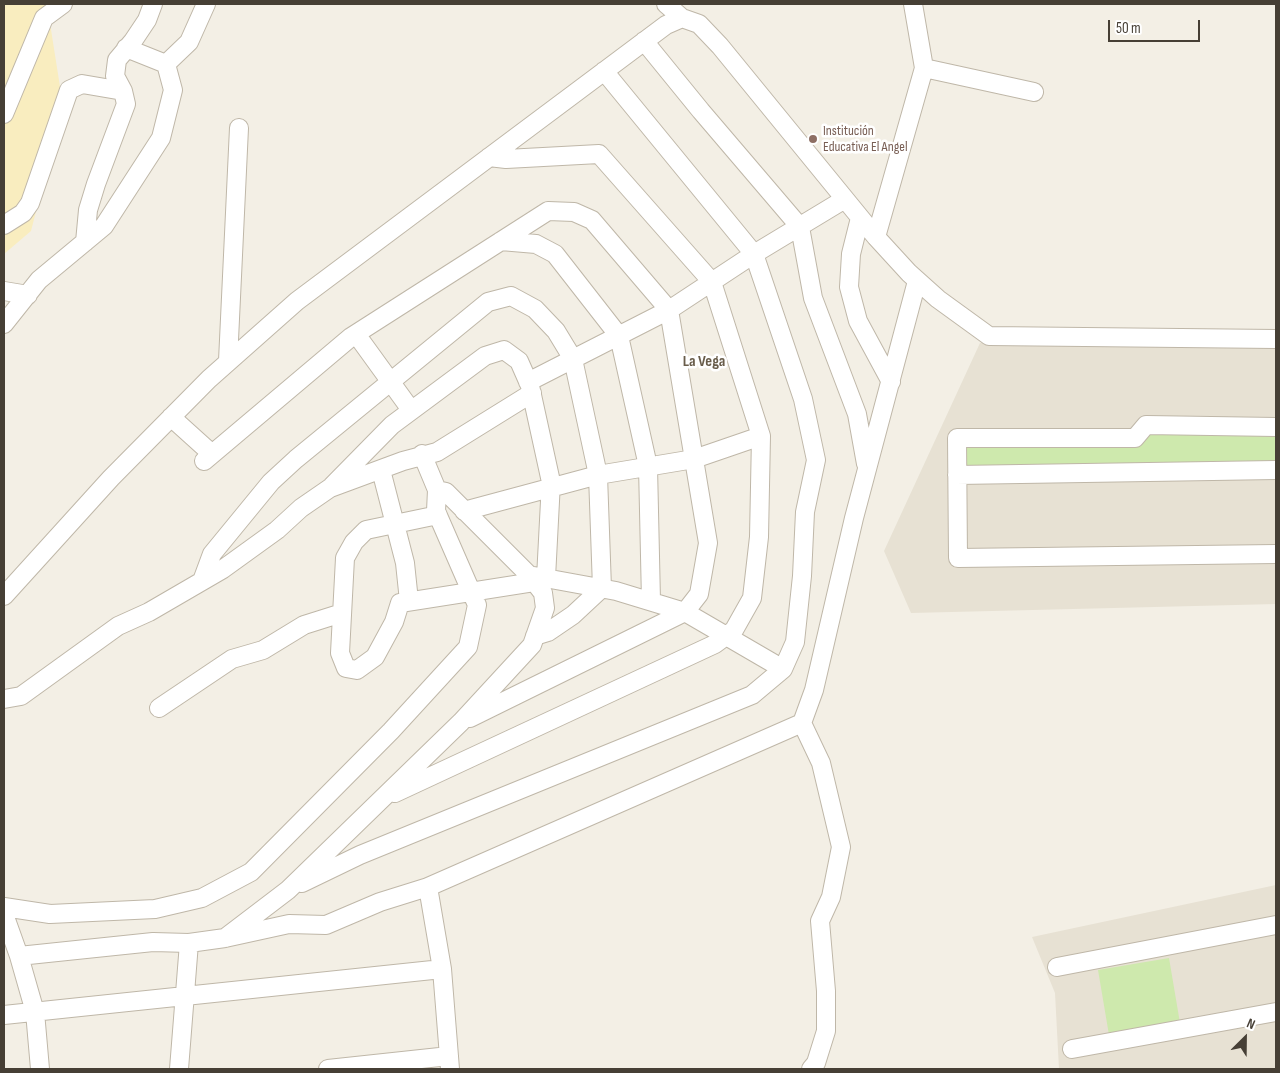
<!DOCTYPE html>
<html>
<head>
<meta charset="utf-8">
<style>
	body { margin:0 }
	#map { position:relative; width:1280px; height:1073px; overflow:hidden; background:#f3efe5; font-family:"Sofia Sans Condensed",sans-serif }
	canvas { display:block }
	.frame { position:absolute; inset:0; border:5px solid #463f35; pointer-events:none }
	.north { position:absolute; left:1220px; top:1013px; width:50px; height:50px; -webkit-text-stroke:4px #fff; paint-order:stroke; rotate:23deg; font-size:14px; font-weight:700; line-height:20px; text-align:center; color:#463f35 }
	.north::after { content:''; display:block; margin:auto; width:18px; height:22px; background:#463f35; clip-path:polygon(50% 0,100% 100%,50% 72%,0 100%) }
	.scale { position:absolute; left:1108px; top:20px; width:92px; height:22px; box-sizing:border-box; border:2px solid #463f35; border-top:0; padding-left:6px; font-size:15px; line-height:18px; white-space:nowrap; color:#463f35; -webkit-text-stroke:4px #fff; paint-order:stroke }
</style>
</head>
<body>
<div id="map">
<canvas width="1280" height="1073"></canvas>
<div class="frame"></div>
<div class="north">N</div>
<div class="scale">50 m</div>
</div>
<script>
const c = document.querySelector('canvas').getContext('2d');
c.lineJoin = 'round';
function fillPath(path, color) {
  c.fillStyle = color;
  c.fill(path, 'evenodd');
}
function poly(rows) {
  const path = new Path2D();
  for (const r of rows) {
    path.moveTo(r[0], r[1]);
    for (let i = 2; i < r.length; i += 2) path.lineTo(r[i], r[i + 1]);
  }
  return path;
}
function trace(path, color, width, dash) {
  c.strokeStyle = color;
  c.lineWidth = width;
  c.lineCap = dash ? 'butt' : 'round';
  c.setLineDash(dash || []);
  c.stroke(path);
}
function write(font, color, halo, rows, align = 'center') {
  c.font = font + ' "Sofia Sans Condensed",sans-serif';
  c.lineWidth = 5;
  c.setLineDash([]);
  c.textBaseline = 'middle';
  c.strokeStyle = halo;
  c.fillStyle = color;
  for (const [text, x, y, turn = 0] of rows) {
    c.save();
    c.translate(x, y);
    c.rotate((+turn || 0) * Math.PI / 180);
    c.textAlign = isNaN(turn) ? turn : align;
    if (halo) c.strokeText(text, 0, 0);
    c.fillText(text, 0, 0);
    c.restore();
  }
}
fillPath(poly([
	[980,343,1276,346,1276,604,911,613,884,551],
	[1276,885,1276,1069,1059,1069,1055,993,1032,937]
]), '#e7e1d3');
fillPath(poly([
	[1148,431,1276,432,1276,466,962,470,964,444],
	[1169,958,1180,1023,1109,1035,1098,970]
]), '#cee9ad');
fillPath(poly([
	[4,4,47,4,63,106,31,231,4,254]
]), '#f9edbf');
const minor = poly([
	[666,4,682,18],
	[644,41,701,111,800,227,813,298,857,414,866,464],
	[126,48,166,64],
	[924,68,1034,92],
	[4,114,44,18,63,4],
	[860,218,851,254,849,287,858,321,891,382],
	[4,225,23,213,30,203,69,90,82,84,123,91],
	[876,237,924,68,913,4],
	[501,241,536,244,555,254,619,336,648,466,651,601],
	[85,242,88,210,96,184,126,104,123,91,115,76,117,60,133,41,147,20,153,4],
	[4,291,28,295],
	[4,324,39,280,104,226,161,138,173,90,166,64,189,42,206,4],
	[356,334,411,410],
	[228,361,239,128],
	[528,382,669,310,754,254,845,199],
	[171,417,212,454],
	[1276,427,1146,425,1135,438,957,438,958,558,1276,554],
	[422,454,437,490],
	[204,461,351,337,548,211,574,212,592,220,669,310,708,543,699,594,685,612,470,718],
	[381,470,405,563,409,601],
	[957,475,1276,470],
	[332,486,392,425,485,356,504,350,519,361,530,386,551,482,546,578],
	[464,511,598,475,694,459,761,436],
	[438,515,366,530,354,542,345,558,340,653,346,668,357,670,375,657,394,622,400,603,534,582],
	[534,576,616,591,685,612,783,669],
	[202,581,212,554,271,482,296,459,488,302,511,296,535,309,556,331,573,359,598,475,602,588,573,615,548,632,535,636],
	[4,596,111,478,209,379,297,301,666,25,682,18,699,24,720,46,876,237,909,273,938,299,989,336,1276,339],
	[4,699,21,696,118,626,149,612,223,569,277,530,301,508,330,488,403,461,437,452,532,393],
	[159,708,232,659,263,650,304,625,342,613],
	[802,723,821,763,841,847,831,897,820,921,826,991,826,1031,816,1063,811,1069],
	[395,793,715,644,734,630,752,598,759,537,761,436,712,282,599,154,506,159,489,157],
	[302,883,360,855,752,695,783,669,795,642,802,576,805,512,816,460,803,399,754,254,604,71],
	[4,907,50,914,155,909,202,898,251,872,391,731,468,647,477,605,436,511,437,490,446,492,529,575,543,593,545,608,532,645,461,722,288,890,225,938],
	[4,914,19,956,35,1012,40,1069],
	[19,956,153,942,189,943,225,938,289,924,326,925,380,902,428,887],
	[1057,967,1276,925],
	[4,1015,442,969],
	[1072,1049,1276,1012],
	[179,1069,189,943],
	[328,1069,449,1056],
	[450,1069,442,969,428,887,802,723,814,690,854,518,917,281]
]);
trace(minor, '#bfb7a8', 20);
trace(minor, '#fff', 18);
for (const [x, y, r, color] of [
	[813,139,5,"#8d6e63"]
]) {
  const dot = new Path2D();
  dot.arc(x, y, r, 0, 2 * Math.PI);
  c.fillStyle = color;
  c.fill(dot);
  trace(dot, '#fff', 2);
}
write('14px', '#785e54', '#fff', [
	["Institución",823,131],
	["Educativa El Angel",823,147]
], 'left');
write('bold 16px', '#695d4b', '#fff', [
	["La Vega",704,362]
]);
</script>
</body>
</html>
